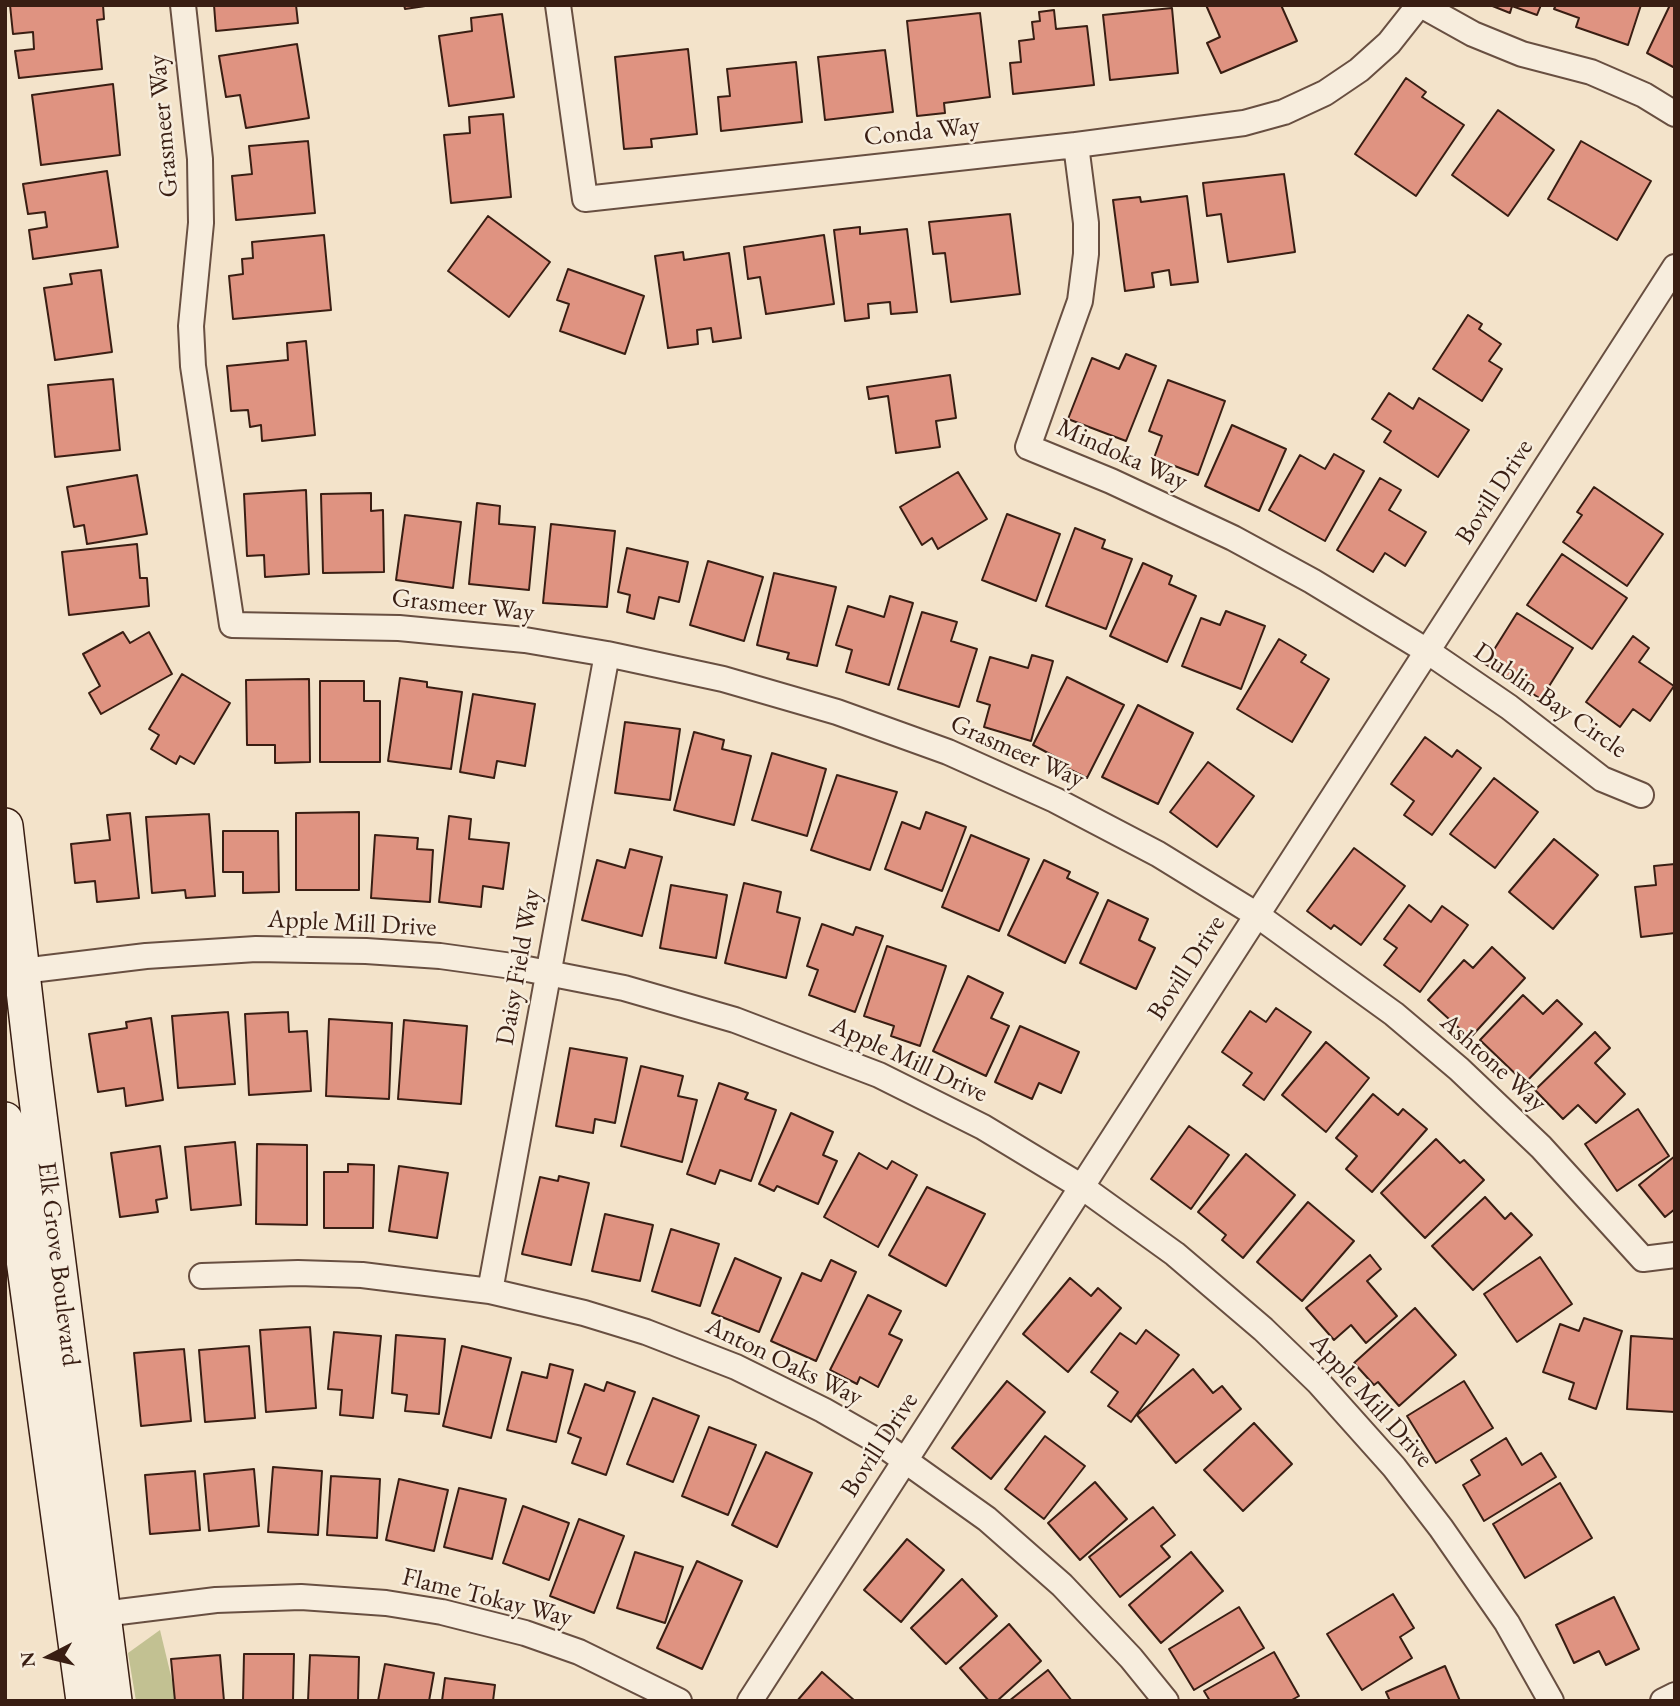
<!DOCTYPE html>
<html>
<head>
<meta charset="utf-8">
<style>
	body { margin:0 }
	#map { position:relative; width:1680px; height:1706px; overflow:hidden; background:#f3e3ca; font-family:"EB Garamond",serif }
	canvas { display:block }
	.frame { position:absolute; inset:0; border:7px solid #391e13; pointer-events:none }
	.north { position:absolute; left:14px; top:1622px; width:70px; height:70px; -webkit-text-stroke:5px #f7eddd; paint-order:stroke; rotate:263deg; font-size:19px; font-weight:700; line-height:28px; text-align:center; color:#391e13 }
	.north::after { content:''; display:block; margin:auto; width:24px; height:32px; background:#391e13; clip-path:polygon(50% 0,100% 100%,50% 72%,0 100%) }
</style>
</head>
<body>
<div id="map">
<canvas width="1680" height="1706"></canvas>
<div class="frame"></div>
<div class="north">N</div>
</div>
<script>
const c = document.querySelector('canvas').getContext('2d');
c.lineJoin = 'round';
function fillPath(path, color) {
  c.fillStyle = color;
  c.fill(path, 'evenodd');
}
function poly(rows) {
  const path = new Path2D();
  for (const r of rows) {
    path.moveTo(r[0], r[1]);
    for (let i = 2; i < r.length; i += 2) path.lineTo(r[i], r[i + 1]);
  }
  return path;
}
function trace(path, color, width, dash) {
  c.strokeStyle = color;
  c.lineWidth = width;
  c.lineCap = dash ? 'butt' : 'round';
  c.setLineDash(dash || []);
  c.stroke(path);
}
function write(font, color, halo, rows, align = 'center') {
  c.font = font + ' "EB Garamond",serif';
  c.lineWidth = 5;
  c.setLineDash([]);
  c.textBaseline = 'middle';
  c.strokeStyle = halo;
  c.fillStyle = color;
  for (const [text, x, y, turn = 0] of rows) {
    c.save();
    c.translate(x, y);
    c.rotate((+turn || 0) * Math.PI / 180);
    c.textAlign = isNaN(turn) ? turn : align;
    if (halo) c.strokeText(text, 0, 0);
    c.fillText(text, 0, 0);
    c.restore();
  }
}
fillPath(poly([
	[160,1630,177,1701,136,1701,128,1653]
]), '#c2c192');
const building = poly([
	[10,5,103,5,104,19,97,20,102,69,19,78,15,51,34,49,33,32,13,34,10,5],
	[214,5,296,5,298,23,216,31,214,5],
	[404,5,432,5,405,9,404,5],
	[1206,5,1281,5,1297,41,1221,73,1207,43,1220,37,1206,5],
	[1490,5,1541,5,1537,15,1512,6,1510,13,1490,5],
	[1556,5,1641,5,1628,45,1576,27,1579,18,1554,9,1556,5],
	[1670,5,1675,5,1675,68,1647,53,1670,5],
	[1172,8,1178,73,1110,80,1103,15,1172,8],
	[1054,10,1056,29,1087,26,1094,85,1013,94,1010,63,1021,62,1019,41,1034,39,1032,22,1040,21,1039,12,1054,10],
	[980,13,990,97,944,103,945,113,917,116,907,21,980,13],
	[502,14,514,97,449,106,439,36,472,31,471,18,502,14],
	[297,44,309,118,246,128,240,95,226,97,219,56,297,44],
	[688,49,697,134,651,139,652,147,624,149,615,57,688,49],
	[885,50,893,112,825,120,818,57,885,50],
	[796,62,802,122,721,131,718,97,730,96,727,69,796,62],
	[1406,78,1426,92,1422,97,1464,125,1416,196,1355,154,1406,78],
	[113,84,120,155,41,165,32,95,113,84],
	[1498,110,1554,150,1508,216,1452,175,1498,110],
	[503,114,511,197,451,203,444,135,470,133,469,117,503,114],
	[308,141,315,213,236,220,232,176,252,174,249,146,308,141],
	[1581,141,1651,181,1617,240,1548,199,1581,141],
	[107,171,118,247,33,259,29,230,47,227,45,212,28,214,23,184,107,171],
	[1284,174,1295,252,1228,262,1221,214,1207,216,1203,183,1284,174],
	[1187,196,1198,282,1171,285,1169,270,1152,273,1154,287,1125,291,1113,200,1140,197,1141,202,1187,196],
	[1010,214,1020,294,951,302,945,253,933,254,929,222,1010,214],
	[488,216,550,262,509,317,448,271,488,216],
	[860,227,860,234,907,229,917,312,891,314,890,302,868,304,869,318,845,321,834,230,860,227],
	[324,235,331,310,233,319,229,276,243,274,242,259,253,258,252,242,324,235],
	[824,235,834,304,766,314,760,277,748,279,744,247,824,235],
	[683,252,684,260,729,253,741,338,713,342,711,328,697,330,698,344,668,348,655,256,683,252],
	[568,269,644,296,625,354,560,331,569,304,557,300,568,269],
	[101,270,112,352,55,360,44,288,72,284,70,274,101,270],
	[1468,315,1482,324,1479,329,1501,344,1489,361,1502,369,1482,401,1433,369,1468,315],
	[306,341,315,435,262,441,261,425,250,427,248,410,231,411,227,366,288,360,287,343,306,341],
	[1126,354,1156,366,1126,441,1068,419,1092,358,1119,369,1126,354],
	[950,375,956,418,936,421,940,447,896,453,888,396,869,399,867,387,950,375],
	[113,379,120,450,55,457,48,385,113,379],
	[1168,380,1225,401,1198,475,1154,458,1162,436,1149,431,1168,380],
	[1389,393,1413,409,1419,398,1469,430,1438,477,1384,442,1391,431,1372,419,1389,393],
	[1232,425,1286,449,1259,511,1205,486,1232,425],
	[1334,454,1364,471,1325,541,1269,510,1300,455,1325,469,1334,454],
	[958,472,987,519,938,549,932,538,922,545,900,507,958,472],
	[137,475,147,534,87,544,84,525,74,527,67,487,137,475],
	[1380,478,1401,490,1389,510,1426,532,1405,566,1385,553,1373,572,1337,550,1380,478],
	[1594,487,1663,534,1627,586,1563,542,1582,515,1577,512,1594,487],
	[306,490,309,574,265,577,264,555,247,556,244,494,306,490],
	[371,493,371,511,383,510,384,572,323,573,321,494,371,493],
	[477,503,500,506,499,524,535,527,529,590,469,584,477,503],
	[1007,514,1060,534,1036,601,982,580,1007,514],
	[405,515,461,522,453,588,396,580,405,515],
	[551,524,615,531,607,607,543,603,551,524],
	[1075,528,1105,540,1102,548,1132,559,1106,629,1046,606,1075,528],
	[137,544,140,578,147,578,149,606,69,615,62,552,137,544],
	[627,548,688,562,679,602,659,597,654,619,627,612,630,595,618,592,627,548],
	[1562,554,1627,598,1592,649,1527,605,1562,554],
	[708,561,763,577,744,641,690,625,708,561],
	[1143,563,1172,576,1169,584,1196,596,1167,662,1110,636,1143,563],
	[774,573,836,587,817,666,787,659,789,653,757,645,774,573],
	[890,596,913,603,889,685,846,672,852,650,836,645,848,606,884,617,890,596],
	[1226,611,1265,626,1241,689,1182,666,1201,618,1220,625,1226,611],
	[922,612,957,622,951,641,977,649,959,707,898,689,922,612],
	[1517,613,1573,648,1541,699,1485,664,1517,613],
	[123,632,130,643,149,632,172,674,101,714,89,693,100,686,83,654,123,632],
	[1633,636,1649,648,1639,662,1674,686,1650,721,1633,709,1620,727,1586,702,1633,636],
	[1279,639,1306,655,1301,662,1329,679,1292,742,1237,709,1279,639],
	[1032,655,1053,661,1031,741,984,727,990,705,977,701,990,657,1028,668,1032,655],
	[182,674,230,703,194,764,180,756,176,764,151,749,159,735,149,729,182,674],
	[1067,677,1124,705,1087,778,1063,766,1065,762,1033,745,1067,677],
	[400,678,427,682,427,687,462,692,451,769,388,761,400,678],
	[309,679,310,762,275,763,275,745,247,745,246,680,309,679],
	[320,681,364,681,364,701,380,701,380,762,320,762,320,681],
	[473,694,535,704,525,766,497,761,494,778,460,772,473,694],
	[1138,705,1193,733,1158,804,1102,777,1138,705],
	[625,722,680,729,670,800,615,793,625,722],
	[694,732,724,740,722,749,751,756,734,825,674,810,694,732],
	[1425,737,1452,757,1457,750,1481,768,1432,835,1404,815,1414,801,1391,784,1425,737],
	[772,753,826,769,807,836,752,820,772,753],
	[1208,762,1254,796,1217,847,1170,812,1208,762],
	[837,775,897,792,870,870,811,850,837,775],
	[1494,778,1538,812,1495,868,1450,834,1494,778],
	[359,812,359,890,296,890,296,813,359,812],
	[926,812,966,827,942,891,885,869,902,822,920,829,926,812],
	[130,813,139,898,97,902,95,881,75,883,71,844,110,840,107,815,130,813],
	[209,814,215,896,186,898,185,890,152,893,146,817,209,814],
	[449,816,471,819,469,839,509,843,503,889,483,886,481,907,439,902,449,816],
	[223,831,278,831,279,892,243,893,243,872,223,872,223,831],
	[375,835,418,838,417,849,433,850,430,902,371,898,375,835],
	[971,835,1029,859,999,931,942,907,971,835],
	[1554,839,1598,875,1553,929,1509,892,1554,839],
	[1354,848,1405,886,1361,945,1334,925,1331,929,1307,911,1354,848],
	[630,849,662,857,642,936,582,920,597,860,625,868,630,849],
	[1044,860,1070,872,1067,878,1098,893,1065,963,1008,935,1044,860],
	[1675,864,1675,933,1641,937,1635,887,1656,885,1654,866,1675,864],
	[744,883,781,892,777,912,800,918,786,978,725,963,744,883],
	[671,885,727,895,716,958,660,948,671,885],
	[1108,900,1148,919,1139,940,1155,948,1136,989,1080,963,1108,900],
	[1409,905,1431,922,1442,906,1468,925,1420,992,1384,965,1397,948,1384,939,1409,905],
	[822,924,853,935,856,927,883,936,855,1012,809,995,818,970,807,966,822,924],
	[887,946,946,966,920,1046,891,1036,894,1026,864,1016,887,946],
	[1492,947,1525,978,1470,1038,1428,1000,1464,960,1473,968,1492,947],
	[968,976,1003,993,991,1018,1009,1026,986,1076,933,1051,968,976],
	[1523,995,1543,1014,1557,1000,1582,1024,1525,1083,1480,1040,1523,995],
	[1276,1008,1311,1032,1264,1100,1243,1085,1252,1073,1222,1052,1250,1011,1266,1022,1276,1008],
	[228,1012,235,1084,178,1088,172,1016,228,1012],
	[288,1012,289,1032,307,1031,311,1091,249,1095,245,1014,288,1012],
	[151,1018,163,1100,126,1106,124,1088,98,1092,89,1034,127,1028,126,1022,151,1018],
	[329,1019,392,1023,389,1099,326,1096,329,1019],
	[404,1020,467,1026,461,1104,398,1099,404,1020],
	[1020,1026,1079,1052,1061,1093,1039,1083,1032,1099,995,1082,1020,1026],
	[1595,1032,1610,1048,1595,1063,1625,1094,1596,1123,1578,1105,1563,1119,1535,1090,1595,1032],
	[1326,1042,1369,1078,1326,1132,1282,1095,1326,1042],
	[570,1048,627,1058,615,1123,595,1119,593,1133,556,1126,570,1048],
	[641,1066,683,1076,678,1096,697,1100,682,1162,621,1146,641,1066],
	[719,1083,748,1093,745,1099,776,1110,751,1181,720,1170,715,1184,687,1174,719,1083],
	[1373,1094,1398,1115,1403,1109,1427,1129,1372,1192,1346,1169,1357,1156,1336,1138,1373,1094],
	[1638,1109,1669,1156,1617,1191,1585,1144,1638,1109],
	[791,1113,833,1132,823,1155,837,1161,818,1204,777,1186,774,1191,759,1184,791,1113],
	[1189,1126,1229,1155,1191,1209,1151,1179,1189,1126],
	[1436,1139,1460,1163,1464,1160,1484,1180,1425,1238,1381,1193,1436,1139],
	[235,1142,241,1205,191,1210,185,1147,235,1142],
	[257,1144,307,1145,307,1225,256,1224,257,1144],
	[160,1146,167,1198,156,1200,158,1212,120,1217,111,1153,160,1146],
	[859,1153,887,1169,892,1161,917,1175,878,1247,824,1217,859,1153],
	[1246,1154,1295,1195,1243,1258,1222,1240,1226,1235,1198,1212,1246,1154],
	[1675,1156,1675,1209,1665,1217,1639,1185,1675,1156],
	[348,1164,374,1165,373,1228,324,1228,324,1172,348,1172,348,1164],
	[399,1166,448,1173,437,1238,389,1231,399,1166],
	[559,1176,589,1183,571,1265,522,1254,540,1177,558,1181,559,1176],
	[927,1187,985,1214,946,1286,889,1255,927,1187],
	[1485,1197,1505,1219,1511,1213,1532,1235,1473,1290,1432,1246,1485,1197],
	[1308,1202,1354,1241,1302,1301,1257,1262,1308,1202],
	[605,1214,653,1225,640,1281,592,1271,605,1214],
	[671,1229,719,1244,700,1306,652,1291,671,1229],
	[1370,1255,1381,1269,1367,1281,1397,1316,1366,1343,1351,1325,1334,1340,1306,1308,1370,1255],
	[1540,1257,1572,1304,1517,1342,1484,1294,1540,1257],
	[735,1258,781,1278,759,1332,712,1313,735,1258],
	[831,1260,856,1272,816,1361,771,1341,802,1273,821,1281,831,1260],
	[1070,1278,1091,1296,1098,1288,1121,1308,1068,1372,1023,1334,1070,1278],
	[868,1295,901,1311,889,1334,902,1340,878,1387,860,1377,857,1384,830,1370,868,1295],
	[1415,1308,1456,1355,1399,1406,1378,1382,1374,1385,1354,1363,1415,1308],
	[1584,1318,1622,1331,1596,1409,1569,1399,1574,1383,1543,1372,1560,1324,1579,1331,1584,1318],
	[310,1327,316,1408,266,1412,260,1330,310,1327],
	[1146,1330,1179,1355,1131,1422,1108,1406,1118,1392,1091,1372,1120,1333,1136,1344,1146,1330],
	[334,1332,381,1336,373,1418,340,1415,342,1390,328,1389,334,1332],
	[396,1335,445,1339,439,1414,405,1411,407,1395,392,1393,396,1335],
	[1631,1336,1675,1339,1675,1412,1627,1409,1631,1336],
	[249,1346,255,1418,205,1422,199,1350,249,1346],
	[462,1346,511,1358,491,1438,443,1426,462,1346],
	[184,1349,191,1421,141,1426,134,1353,184,1349],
	[550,1364,573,1370,556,1442,507,1430,522,1372,547,1378,550,1364],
	[1193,1369,1213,1393,1222,1386,1241,1409,1176,1463,1137,1415,1193,1369],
	[1007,1381,1045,1412,991,1479,952,1448,1007,1381],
	[1464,1381,1493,1428,1436,1463,1407,1416,1464,1381],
	[607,1382,635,1392,606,1475,572,1463,581,1438,568,1433,585,1384,604,1391,607,1382],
	[653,1398,699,1416,673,1482,627,1464,653,1398],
	[1254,1423,1292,1464,1243,1511,1204,1470,1254,1423],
	[709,1427,756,1445,728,1515,682,1496,709,1427],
	[1045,1436,1085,1466,1044,1519,1005,1489,1045,1436],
	[1506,1438,1522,1465,1541,1453,1556,1477,1484,1521,1463,1485,1480,1475,1471,1460,1506,1438],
	[766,1452,812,1473,777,1547,732,1525,766,1452],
	[273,1467,322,1471,318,1535,268,1532,273,1467],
	[254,1469,259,1526,209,1531,204,1474,254,1469],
	[195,1471,200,1530,150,1534,145,1475,195,1471],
	[331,1476,380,1479,377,1538,327,1535,331,1476],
	[399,1479,448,1490,434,1551,386,1540,399,1479],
	[1095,1482,1127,1519,1080,1560,1048,1523,1095,1482],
	[1560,1483,1592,1538,1525,1578,1493,1524,1560,1483],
	[459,1488,506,1499,492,1559,444,1547,459,1488],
	[523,1506,569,1523,549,1580,503,1563,523,1506],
	[1153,1507,1175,1535,1161,1546,1170,1557,1120,1597,1089,1557,1153,1507],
	[579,1519,624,1536,594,1613,550,1596,579,1519],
	[907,1539,944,1570,901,1622,864,1590,907,1539],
	[635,1552,683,1567,665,1623,617,1608,635,1552],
	[1191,1552,1223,1591,1161,1643,1129,1605,1191,1552],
	[697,1561,742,1581,702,1669,657,1648,697,1561],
	[962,1579,997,1616,946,1664,911,1628,962,1579],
	[1393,1594,1414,1628,1400,1637,1412,1658,1362,1690,1327,1634,1393,1594],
	[1614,1597,1639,1649,1606,1665,1599,1651,1574,1663,1556,1625,1614,1597],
	[1239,1607,1264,1648,1194,1690,1169,1649,1239,1607],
	[1009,1624,1041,1661,997,1701,989,1701,960,1668,1009,1624],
	[1274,1652,1299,1696,1290,1701,1210,1701,1204,1691,1274,1652],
	[244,1654,294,1654,293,1701,243,1701,244,1654],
	[220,1655,224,1701,175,1701,171,1659,220,1655],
	[310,1655,359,1657,358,1701,308,1701,310,1655],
	[385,1664,434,1673,429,1701,378,1701,385,1664],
	[1445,1666,1460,1701,1390,1701,1386,1692,1445,1666],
	[1048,1670,1072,1701,1009,1701,1048,1670],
	[822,1672,855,1701,797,1701,822,1672],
	[445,1678,495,1685,493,1701,442,1701,445,1678]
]);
fillPath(building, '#df9381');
trace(building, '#391e13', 2);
const street = poly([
	[183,5,200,159,201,223,191,326,193,366,232,625,399,628,525,640,607,654,723,679,837,712,948,752,1055,800,1158,854,1257,915,1394,1014,1459,1069,1541,1147,1643,1259,1675,1255],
	[558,5,585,199,1076,145,1244,123,1284,112,1325,93,1359,70,1389,43,1419,5],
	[1421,5,1473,34,1522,54,1591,72,1644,95,1675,114],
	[1076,145,1086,223,1086,254,1080,301,1028,447,1111,481,1233,538,1312,581,1427,651,1509,707,1602,779,1641,795],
	[6,973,146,956,256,949,366,951,440,956,512,966,624,988,735,1020,879,1075,983,1127,1082,1187,1175,1254,1263,1329,1318,1382,1394,1467,1441,1528,1507,1623,1551,1701],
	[202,1276,298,1273,362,1275,490,1291,584,1313,646,1332,736,1367,823,1410,879,1442,987,1519,1062,1585,1131,1658,1166,1701],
	[490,1291,607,654],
	[103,1614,216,1600,301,1597,386,1603,442,1612,525,1633,579,1652,679,1701],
	[750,1701,1675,267],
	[1663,1701,1675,1695]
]);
const secondary = poly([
	[5,826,33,1068,114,1701],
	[5,1120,84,1701]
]);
trace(street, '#684f41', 28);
trace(secondary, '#391e13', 38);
trace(street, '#f7eddd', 24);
trace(secondary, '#f7eddd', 35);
write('26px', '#391e13', '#f7eddd', [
	["Grasmeer Way",164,126,-95],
	["Conda Way",922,132,-6],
	["Mindoka Way",1122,455,24],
	["Bovill Drive",1495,492,-57],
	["Grasmeer Way",463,606,6],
	["Dublin Bay Circle",1550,701,35],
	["Grasmeer Way",1017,752,24],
	["Apple Mill Drive",352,924,3],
	["Daisy Field Way",519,967,-80],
	["Bovill Drive",1187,968,-57],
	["Apple Mill Drive",909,1060,25],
	["Ashtone Way",1493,1063,42],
	["Elk Grove Boulevard",58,1264,83],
	["Anton Oaks Way",784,1362,26],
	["Apple Mill Drive",1371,1401,48],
	["Bovill Drive",880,1445,-57],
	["Flame Tokay Way",487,1598,14]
]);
</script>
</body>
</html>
